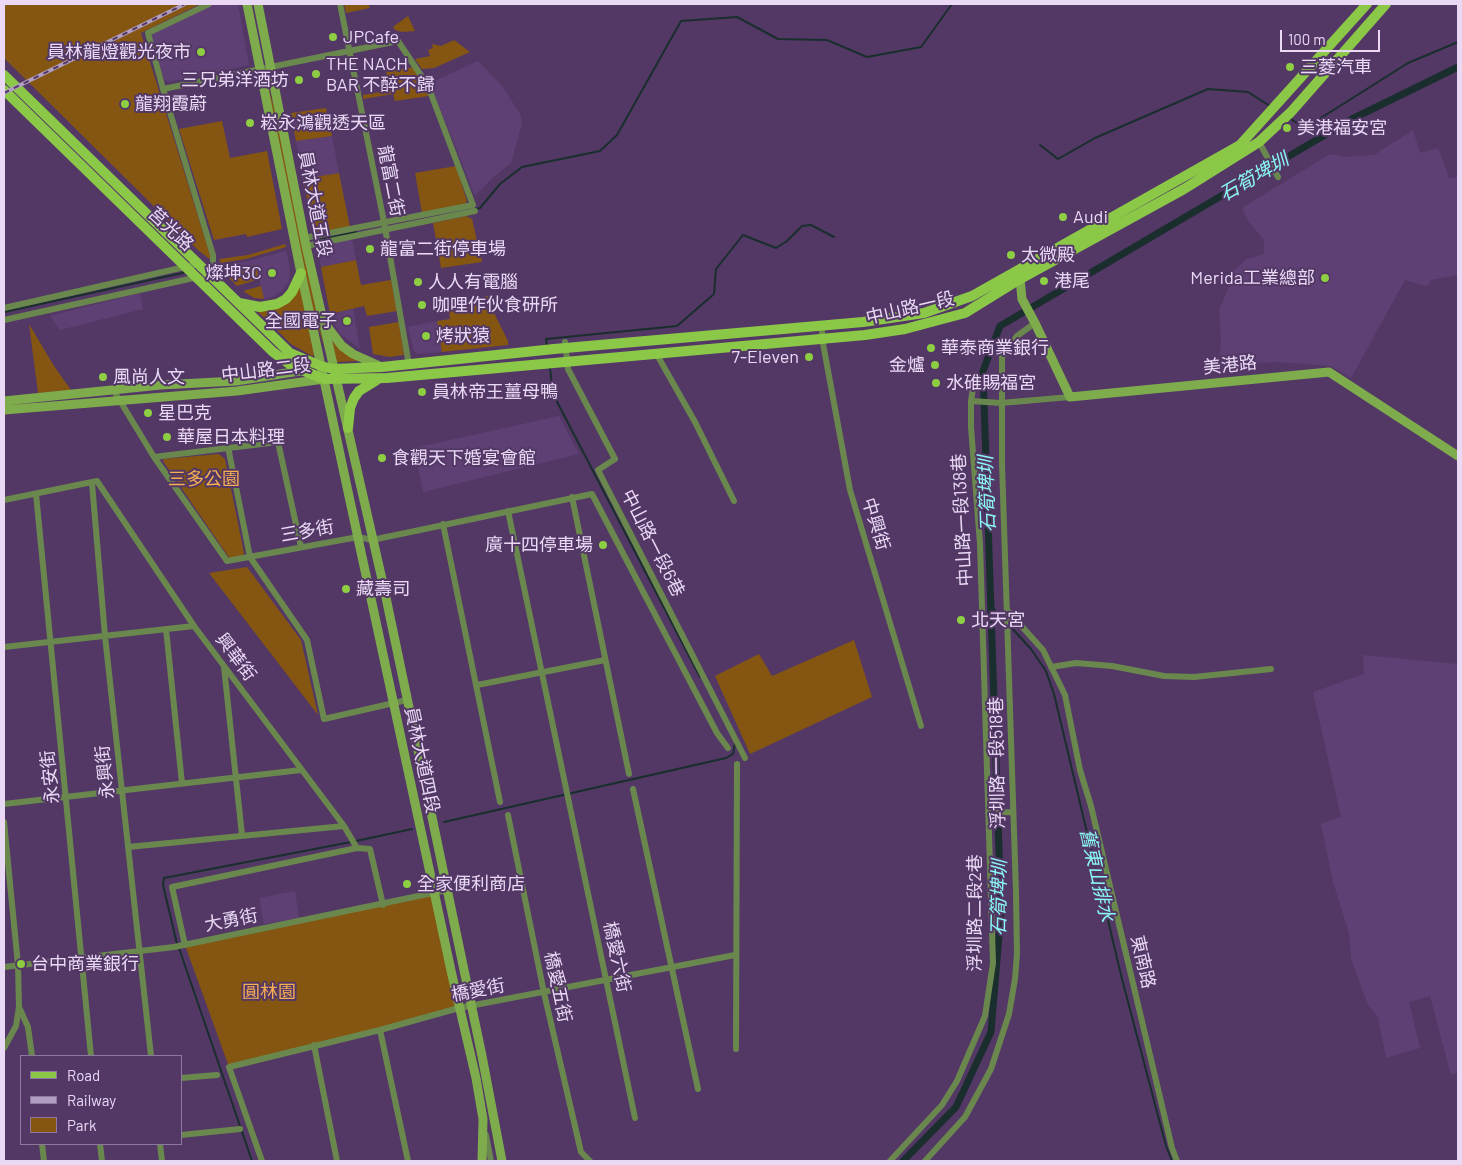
<!DOCTYPE html>
<html>
<head>
<meta charset="utf-8">
<style>
	body { margin:0 }
	#map { position:relative; width:1462px; height:1165px; overflow:hidden; background:#533866; font-family:Barlow,sans-serif }
	canvas { display:block }
	.frame { position:absolute; inset:0; border:5px solid #e9d9f5; pointer-events:none }
	.legend { position:absolute; left:20px; top:1055px; width:162px; height:90px; box-sizing:border-box; background:#533866; border:1px solid #8f789f; margin:0; padding:6px 9px; list-style:none; font-size:15px; color:#e9d9f5 }
	.legend li { display:flex; align-items:center; gap:10px; height:25px }
	.legend b { width:25px; border:1px solid #8f789f }
	.scale { position:absolute; left:1280px; top:30px; width:100px; height:22px; box-sizing:border-box; border:2px solid #e9d9f5; border-top:0; padding-left:6px; font-size:15px; line-height:18px; white-space:nowrap; color:#e9d9f5; -webkit-text-stroke:4px #533866; paint-order:stroke }
</style>
</head>
<body>
<div id="map">
<canvas width="1462" height="1165"></canvas>
<div class="frame"></div>
<ul class="legend">
<li><b style="height:6px;background:#8cc848"></b>Road</li>
<li><b style="height:6px;background:#b19dc0"></b>Railway</li>
<li><b style="height:14px;background:#845611"></b>Park</li>
</ul>
<div class="scale">100 m</div>
</div>
<script>
const c = document.querySelector('canvas').getContext('2d');
c.lineJoin = 'round';
function fillPath(path, color) {
  c.fillStyle = color;
  c.fill(path, 'evenodd');
}
function poly(rows) {
  const path = new Path2D();
  for (const r of rows) {
    path.moveTo(r[0], r[1]);
    for (let i = 2; i < r.length; i += 2) path.lineTo(r[i], r[i + 1]);
  }
  return path;
}
function trace(path, color, width, dash) {
  c.strokeStyle = color;
  c.lineWidth = width;
  c.lineCap = dash ? 'butt' : 'round';
  c.setLineDash(dash || []);
  c.stroke(path);
}
function write(font, color, halo, rows, align = 'center') {
  c.font = font + ' Barlow,"Noto Sans TC",sans-serif';
  c.lineWidth = 4;
  c.setLineDash([]);
  c.textBaseline = 'middle';
  c.strokeStyle = halo;
  c.fillStyle = color;
  for (const [text, x, y, turn = 0] of rows) {
    c.save();
    c.translate(x, y);
    c.rotate((+turn || 0) * Math.PI / 180);
    c.textAlign = isNaN(turn) ? turn : align;
    if (halo) c.strokeText(text, 0, 0);
    c.fillText(text, 0, 0);
    c.restore();
  }
}
fillPath(poly([
	[215,4,238,4,249,65,168,82,164,79,152,38,153,34],
	[478,61,502,86,520,114,522,123,511,163,492,178,475,196,430,83],
	[327,113,329,121,293,126,291,118],
	[1413,130,1420,153,1438,148,1449,178,1458,177,1458,275,1430,280,1430,284,1425,286,1405,280,1351,378,1331,366,1279,362,1250,363,1218,372,1221,341,1219,310,1230,285,1233,271,1247,259,1264,254,1264,240,1247,219,1242,208,1330,154,1344,157,1374,155],
	[332,136,339,173,303,179,296,141],
	[352,239,356,260,321,267,317,246],
	[286,251,290,268,289,281,282,291,272,297,264,299,256,265,223,272,221,266,249,261],
	[140,293,143,309,60,330,50,316],
	[353,309,360,349,339,333,330,314],
	[437,321,442,352,417,354,414,351,408,327],
	[559,416,579,454,423,492,414,448],
	[1363,655,1458,664,1458,1072,1451,1075,1430,996,1409,1002,1420,1048,1386,1058,1378,1017,1368,1005,1351,958,1349,933,1333,882,1321,824,1341,817,1313,692,1364,674],
	[295,891,299,918,264,924,259,898]
]), '#5f4074');
fillPath(poly([
	[4,4,200,4,141,33,212,261,199,251,4,58],
	[344,4,368,4,370,8,346,13],
	[408,16,415,31,402,32,395,30,393,27],
	[454,40,470,52,434,68,422,69,415,59,430,56,428,50,433,48,432,44,441,46],
	[413,67,429,96,395,101,393,94,363,99,363,95,392,90,386,72],
	[267,82,278,122,324,348,307,287],
	[326,108,327,113,291,118,291,113],
	[222,121,230,158,267,151,282,229,247,237,246,234,214,240,179,129],
	[329,121,332,136,296,141,293,126],
	[456,166,467,201,464,205,422,213,415,173],
	[339,173,350,227,314,233,303,179],
	[466,216,472,219,482,262,441,268,433,223],
	[285,244,286,247,246,259,221,263,219,259,248,255],
	[356,260,361,285,391,280,397,311,367,316,364,306,330,314,321,267],
	[256,265,259,279,237,286,224,273],
	[261,286,264,299,254,298,243,291],
	[300,287,314,355,312,356,291,344,257,311],
	[489,296,494,313,508,341,508,345,442,352,437,321,450,319,448,303],
	[399,322,404,355,390,357,373,354,369,327],
	[29,324,54,366,71,390,38,393],
	[334,342,358,360,358,361,337,362,332,343],
	[219,454,225,459,244,553,243,556,230,559,163,461,164,459],
	[247,567,301,640,318,715,209,573],
	[854,640,872,697,750,754,715,676,759,654,772,676],
	[434,892,459,1008,229,1067,185,945]
]), '#845611');
trace(poly([
	[1289,118,1305,128,1408,63,1458,42],
	[1040,145,1058,159,1095,138,1208,89,1248,92,1270,106],
	[476,209,480,208,500,184,522,167,600,151,617,135,681,21,737,17,778,39,827,40,867,57,921,47,952,4],
	[319,240,356,232],
	[4,312,187,272],
	[547,346,546,339,677,326,714,294,716,269,743,235,776,248,787,241,802,226,811,225,834,237],
	[550,368,553,394,700,677],
	[991,606,1004,620],
	[1009,625,1031,649,1046,671,1054,694,1122,979,1166,1146,1172,1161],
	[444,822,726,758,733,754,735,744],
	[356,841,412,829],
	[177,944,163,885,164,878,351,842],
	[179,948,252,1161]
]), '#192e2d', 2);
trace(poly([
	[903,1161,956,1107,991,1032,1001,911,983,371,1000,326,1352,119,1458,67]
]), '#192e2d', 7);
trace(poly([
	[340,4,384,222,409,365],
	[163,89,398,41,428,86,473,205,304,238],
	[1259,142,1278,177],
	[306,246,475,211],
	[208,275,213,271,213,255,163,89,148,33,209,4],
	[4,308,198,264],
	[4,320,198,277],
	[822,326,822,338,850,490,921,726],
	[565,342,568,369,615,459,598,470,745,758],
	[656,353,695,422,734,501],
	[114,391,154,457,227,561,358,537,372,540,592,494,717,733,728,748],
	[971,401,1001,403,1070,397],
	[228,447,250,557,307,640,324,719,407,700],
	[154,457,278,442,301,547],
	[92,483,105,636,151,1056],
	[36,494,91,1056],
	[572,497,629,774],
	[4,500,97,481,194,626,344,826,357,848,370,849,383,905],
	[508,511,635,1118],
	[443,524,500,802],
	[1008,611,1043,650,1065,695,1080,770,1091,806,1172,1148,1177,1161],
	[166,629,182,783],
	[4,647,194,626],
	[224,667,242,835],
	[1051,667,1076,663,1112,666,1164,676,1194,677,1271,669],
	[477,685,605,660],
	[633,789,698,1089],
	[4,804,301,770],
	[988,813,1013,812],
	[508,815,544,993,581,1152,590,1161],
	[4,822,18,965,19,1007,16,1026,4,1048],
	[128,847,344,826],
	[185,945,172,887,357,848],
	[4,967,174,947,447,890],
	[19,1007,28,1027,32,1056],
	[380,1030,408,1161],
	[314,1045,337,1161],
	[736,1049,737,764],
	[181,1078,217,1075],
	[181,1135,240,1129],
	[486,1135,491,1161],
	[42,1144,44,1161],
	[100,1144,102,1161],
	[160,1144,162,1161],
	[262,1161,229,1067,380,1030,459,1008,735,955],
	[890,1161,942,1105,957,1081,985,1016,993,963,980,544,971,427,971,401,975,375],
	[925,1161,965,1117,991,1069,1009,1014,1015,979,1017,954,1016,892,1002,464,1002,357,1017,336,1035,323]
]), '#6a884e', 6);
trace(poly([
	[247,4,301,273,452,975,476,1078,483,1119,482,1161],
	[258,4,306,246,384,588,482,1056,502,1161],
	[1022,275,1020,279,1022,299,1035,323,1070,397,1329,372,1458,456],
	[326,325,342,346,353,354,382,367],
	[4,401,161,385,236,381,306,370],
	[4,410,237,391,324,379]
]), '#7eac4c', 9);
trace(poly([
	[4,75,290,353,321,366,333,369,382,367,554,349,863,322,924,313,972,296,1240,145,1367,4],
	[4,90,273,352,292,366,324,379,387,378,865,335,905,329,965,313,1020,279,1184,189,1259,142,1291,112,1386,4],
	[239,303,260,307,277,304,286,299,292,292,301,273],
	[348,428,350,408,354,398,359,391,380,378]
]), '#8cc848', 10);
const rail = poly([
	[4,93,185,4]
]);
trace(rail, '#b19dc0', 4);
trace(rail, '#533866', 2, [5.5]);
for (const [x, y, r, color] of [
	[333,37,5,"#8ece43"],
	[201,52,5,"#8ece43"],
	[1290,67,5,"#8ece43"],
	[316,74,5,"#8ece43"],
	[299,80,5,"#8ece43"],
	[125,104,5,"#8ece43"],
	[250,123,5,"#8ece43"],
	[1287,128,5,"#8ece43"],
	[1063,217,5,"#8ece43"],
	[370,249,5,"#8ece43"],
	[1011,255,5,"#8ece43"],
	[272,273,5,"#8ece43"],
	[1325,278,5,"#8ece43"],
	[1044,281,5,"#8ece43"],
	[418,282,5,"#8ece43"],
	[422,305,5,"#8ece43"],
	[347,321,5,"#8ece43"],
	[426,336,5,"#8ece43"],
	[931,348,5,"#8ece43"],
	[809,357,5,"#8ece43"],
	[935,365,5,"#8ece43"],
	[103,377,5,"#8ece43"],
	[936,383,5,"#8ece43"],
	[422,392,5,"#8ece43"],
	[148,413,5,"#8ece43"],
	[167,437,5,"#8ece43"],
	[382,458,5,"#8ece43"],
	[603,545,5,"#8ece43"],
	[346,589,5,"#8ece43"],
	[961,620,5,"#8ece43"],
	[407,884,5,"#8ece43"],
	[21,964,5,"#8ece43"]
]) {
  const dot = new Path2D();
  dot.arc(x, y, r, 0, 2 * Math.PI);
  c.fillStyle = color;
  c.fill(dot);
  trace(dot, '#533866', 2);
}
write('18px', '#e9d9f5', '#533866', [
	["JPCafe",343,37],
	["員林龍燈觀光夜市",191,52,"right"],
	["THE NACH",326,64],
	["BAR 不醉不歸",326,85],
	["三菱汽車",1300,67],
	["三兄弟洋酒坊",289,80,"right"],
	["龍翔霞蔚",135,104],
	["崧永鴻觀透天區",260,123],
	["美港福安宮",1297,128],
	["Audi",1073,217],
	["龍富二街停車場",380,249],
	["太微殿",1021,255],
	["燦坤3C",262,273,"right"],
	["Merida工業總部",1315,278,"right"],
	["港尾",1054,281],
	["人人有電腦",428,282],
	["咖哩作伙食研所",432,305],
	["全國電子",337,321,"right"],
	["烤狀猿",436,336],
	["華泰商業銀行",941,348],
	["7-Eleven",799,357,"right"],
	["金爐",925,365,"right"],
	["風尚人文",113,377],
	["水碓賜福宮",946,383],
	["員林帝王薑母鴨",432,392],
	["星巴克",158,413],
	["華屋日本料理",177,437],
	["食觀天下婚宴會館",392,458],
	["廣十四停車場",593,545,"right"],
	["藏壽司",356,589],
	["北天宮",971,620],
	["全家便利商店",417,884],
	["台中商業銀行",31,964]
], 'left');
write('18px', '#e9d9f5', '#533866', [
	["龍富二街",391,181,79],
	["員林大道五段",315,204,79],
	["莒光路",171,229,43],
	["中山路一段",910,308,-13],
	["美港路",1230,365,-6],
	["中山路二段",266,370,-7],
	["中山路一段138巷",962,520,-93],
	["中興街",876,524,73],
	["三多街",307,531,-10],
	["中山路一段6巷",653,543,63],
	["興華街",236,657,53],
	["員林大道四段",422,760,78],
	["浮圳路一段518巷",997,763,-91],
	["永興街",105,772,-96],
	["永安街",50,777,-96],
	["浮圳路二段2巷",975,913,-90],
	["大勇街",231,920,-11],
	["橋愛六街",617,957,78],
	["東南路",1143,962,77],
	["橋愛五街",558,987,78],
	["橋愛街",478,990,-11]
]);
write('18px', '#f5ae51', '#533866', [
	["三多公園",204,479],
	["圓林園",269,992]
]);
write('italic 19px', '#8bf9f3', '#533866', [
	["石筍埤圳",1254,177,-30],
	["石筍埤圳",987,494,-92],
	["舊東山排水",1097,875,77],
	["石筍埤圳",999,898,-89]
]);
</script>
</body>
</html>
